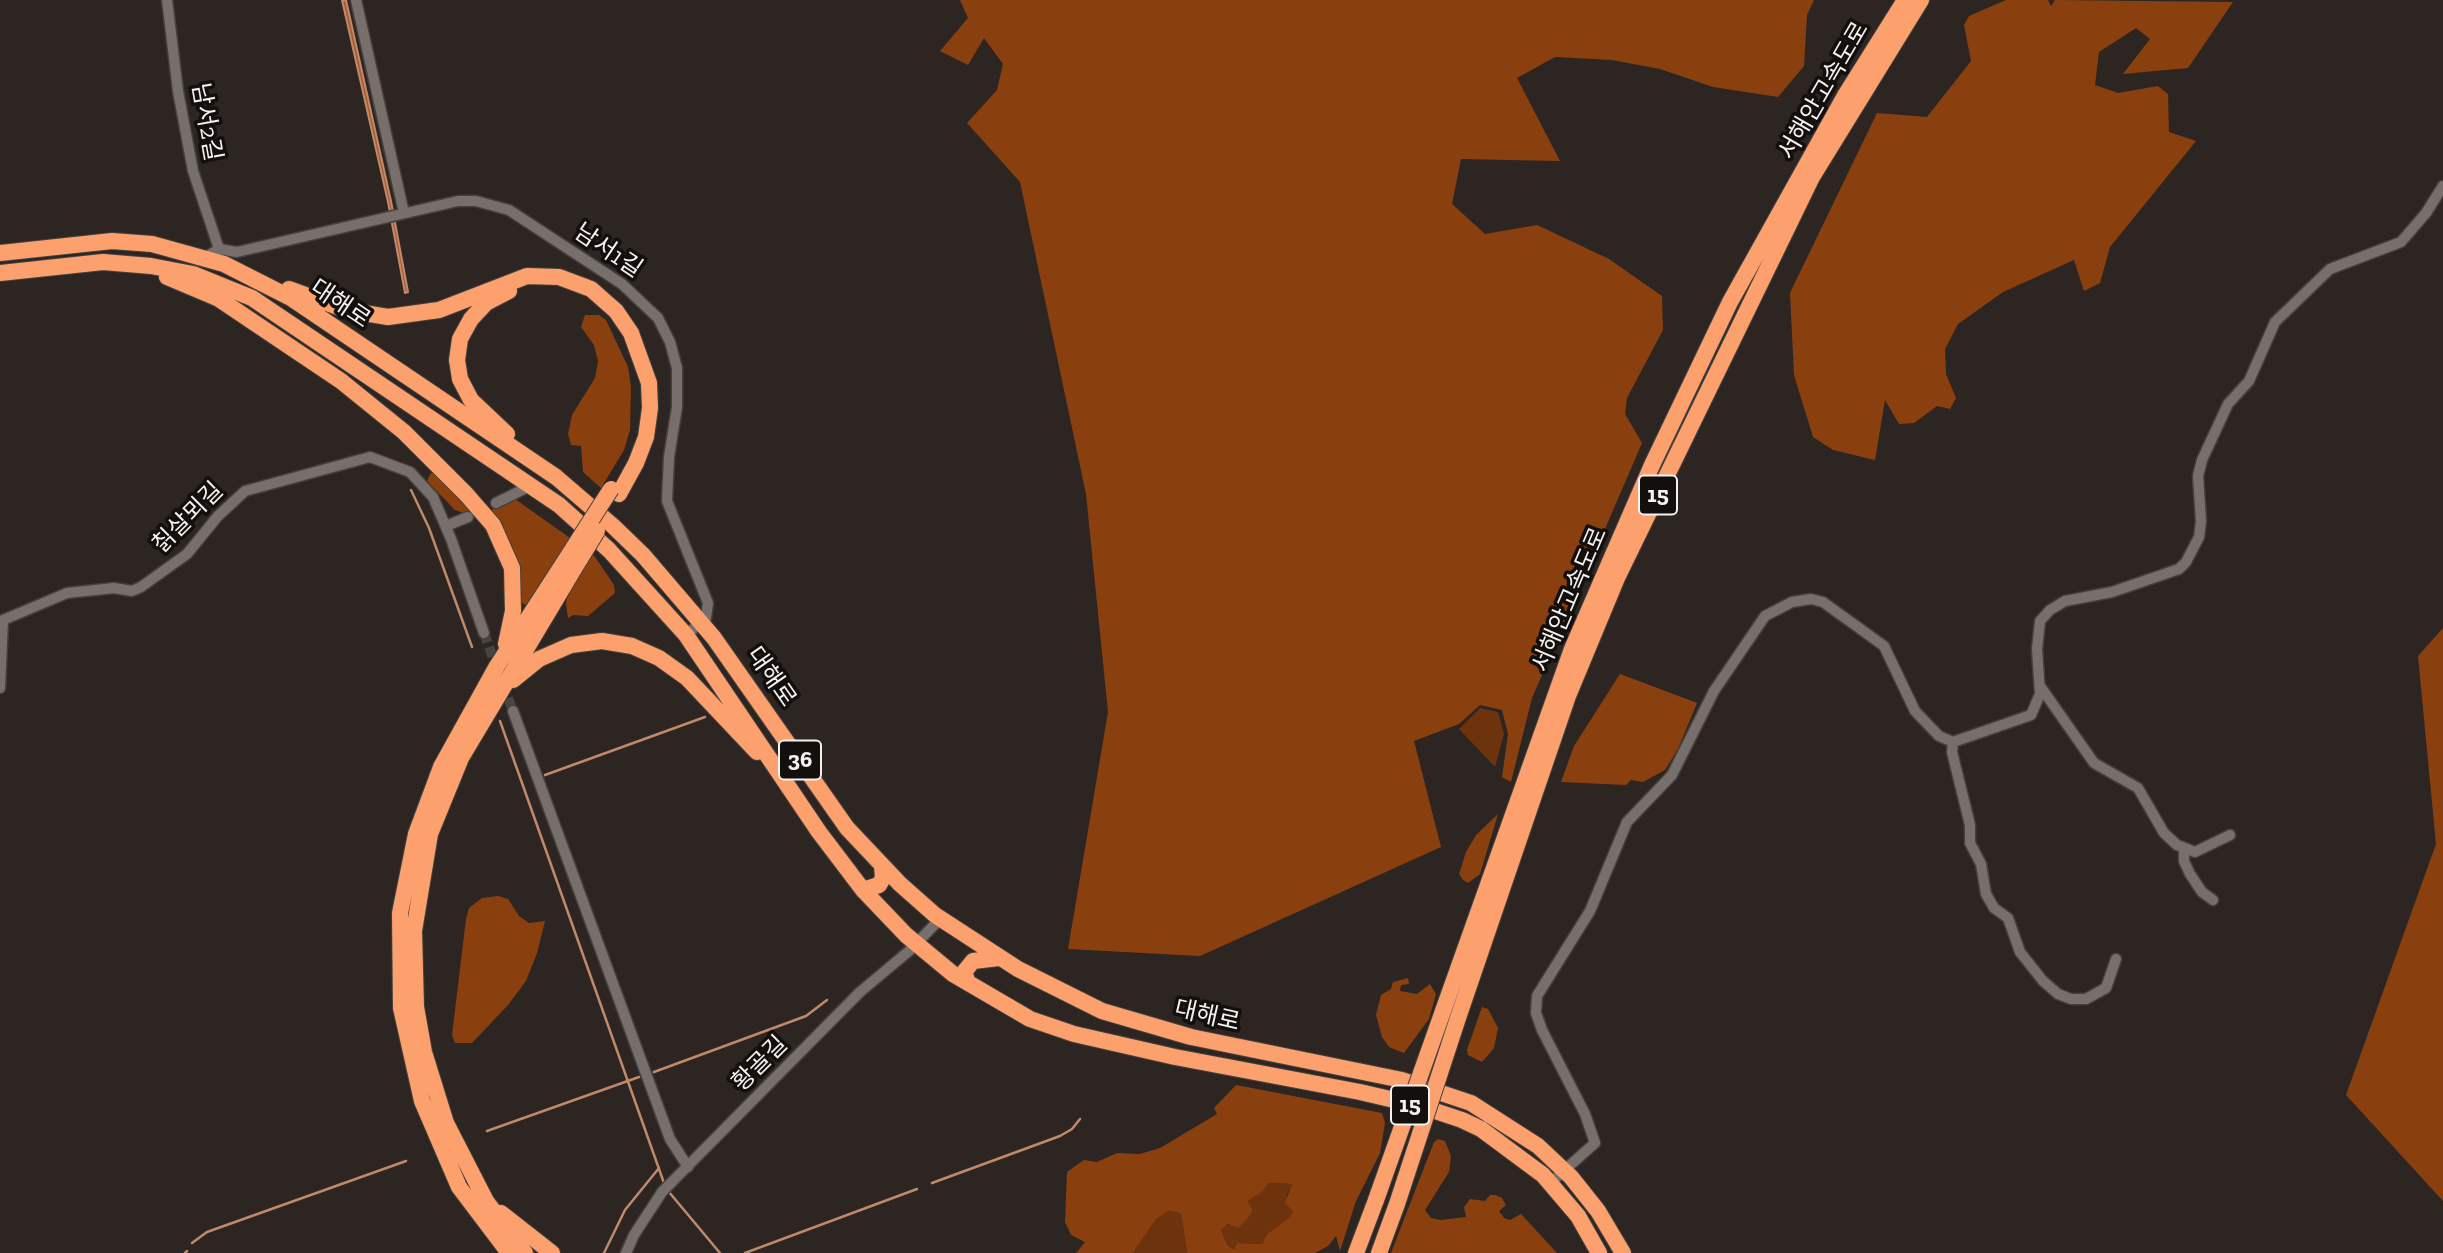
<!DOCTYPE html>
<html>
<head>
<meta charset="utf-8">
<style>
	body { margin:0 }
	canvas { display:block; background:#2c2522 }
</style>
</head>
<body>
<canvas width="2443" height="1253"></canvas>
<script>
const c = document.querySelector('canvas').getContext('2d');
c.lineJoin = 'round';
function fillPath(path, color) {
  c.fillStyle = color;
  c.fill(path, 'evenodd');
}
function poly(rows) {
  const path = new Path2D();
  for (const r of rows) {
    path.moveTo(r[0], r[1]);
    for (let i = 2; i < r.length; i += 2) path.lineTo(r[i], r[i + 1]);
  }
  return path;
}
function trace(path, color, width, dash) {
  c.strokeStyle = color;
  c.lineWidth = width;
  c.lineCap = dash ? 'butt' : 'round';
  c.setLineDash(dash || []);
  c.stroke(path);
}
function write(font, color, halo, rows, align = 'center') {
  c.font = font + ' "Zilla Slab","Noto Sans KR",serif';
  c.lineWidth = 7;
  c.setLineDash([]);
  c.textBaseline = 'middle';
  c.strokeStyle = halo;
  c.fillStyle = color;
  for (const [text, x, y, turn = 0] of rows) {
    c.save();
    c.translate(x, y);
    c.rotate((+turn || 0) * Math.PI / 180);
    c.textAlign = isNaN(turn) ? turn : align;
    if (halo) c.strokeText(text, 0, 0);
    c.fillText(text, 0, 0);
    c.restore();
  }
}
fillPath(poly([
	[1480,708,1498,712,1504,734,1495,767,1459,729],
	[1269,1183,1292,1184,1287,1195,1293,1211,1290,1217,1267,1234,1262,1244,1237,1243,1234,1249,1228,1246,1221,1230,1228,1224,1238,1227,1249,1217,1253,1210,1246,1201,1262,1192],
	[1167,1211,1181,1213,1187,1253,1133,1253,1156,1219]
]), '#6d330d');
fillPath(poly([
	[960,0,1814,0,1807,15,1804,66,1778,97,1713,87,1660,69,1612,60,1555,57,1517,78,1560,161,1461,159,1452,204,1485,234,1537,225,1609,259,1662,296,1663,330,1627,398,1625,414,1642,443,1532,698,1511,782,1502,777,1508,734,1502,710,1480,705,1459,724,1414,741,1441,847,1200,956,1068,949,1108,712,1086,494,1020,182,967,123,997,90,1003,64,984,38,968,65,940,51,968,18],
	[2006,0,2048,0,2051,6,2055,0,2233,2,2188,68,2123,74,2150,39,2136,28,2099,52,2095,85,2118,93,2158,86,2168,94,2169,132,2196,141,2110,247,2100,283,2084,291,2074,260,2003,292,1958,324,1945,349,1946,374,1956,398,1950,409,1937,406,1914,423,1899,424,1885,400,1875,460,1833,450,1813,437,1794,375,1790,293,1877,113,1927,117,1971,61,1964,25,1969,16],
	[585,315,599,315,606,320,628,367,631,387,630,430,624,450,601,488,583,472,581,446,571,445,568,434,572,415,595,378,598,361,594,345,581,327],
	[431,473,435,473,473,510,466,514,455,510,427,481],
	[515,499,570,538,537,593,525,605,521,602,513,548,500,520,491,510],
	[593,554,614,585,615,593,588,616,573,615,568,618,566,604,568,591],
	[2443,628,2443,1201,2346,1095,2436,844,2418,656],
	[1620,674,1697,703,1678,749,1665,770,1643,782,1631,780,1626,785,1561,782,1574,746],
	[1498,814,1480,874,1468,883,1463,880,1459,874,1466,852,1476,835],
	[498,896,508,899,519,916,529,923,545,921,537,953,526,981,508,1005,472,1043,455,1043,452,1035,466,919,469,908,482,898],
	[1408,978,1409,984,1401,985,1400,991,1417,994,1430,984,1436,994,1429,1019,1404,1053,1389,1047,1382,1037,1376,1015,1381,995,1391,989,1393,982],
	[1482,1007,1488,1009,1498,1028,1494,1048,1482,1062,1468,1055,1467,1050],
	[1236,1085,1382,1113,1385,1123,1380,1153,1356,1201,1340,1251,1336,1236,1328,1246,1315,1253,1187,1253,1181,1213,1168,1211,1156,1219,1133,1253,1076,1253,1085,1242,1071,1235,1065,1222,1067,1172,1084,1160,1097,1162,1117,1153,1140,1154,1160,1148,1217,1114,1214,1108],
	[1269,1183,1292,1184,1285,1203,1293,1211,1290,1217,1267,1234,1262,1244,1237,1243,1234,1249,1228,1246,1221,1230,1228,1224,1238,1228,1249,1217,1253,1210,1247,1201,1262,1192],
	[1438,1139,1445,1141,1451,1156,1449,1172,1425,1210,1431,1218,1441,1220,1466,1217,1464,1207,1470,1199,1485,1201,1490,1195,1495,1195,1502,1198,1506,1205,1499,1211,1504,1218,1510,1220,1521,1214,1557,1253,1391,1253,1434,1142]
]), '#8a400e');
const water = poly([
	[342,0,346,0,391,201,408,292,405,293,388,202,342,0]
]);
fillPath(water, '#a95c30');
trace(water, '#c08969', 2);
trace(poly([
	[411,490,429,528,472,647],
	[500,721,664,1183],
	[545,775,705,717],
	[654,1072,806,1016,827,1000],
	[487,1131,639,1077],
	[932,1183,1060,1136,1072,1129,1080,1119],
	[669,1192,720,1253],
	[192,1243,207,1232,406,1161],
	[185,1253,187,1251],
	[604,1253,625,1210,659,1168],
	[745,1253,917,1189]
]), '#c08969', 2.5);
trace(poly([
	[484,633,497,669],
	[503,684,513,711]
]), '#4a4441', 10, [10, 5]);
const minor = poly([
	[167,0,178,91,193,171,219,249],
	[356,0,404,213],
	[206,257,219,249,237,252,458,201,476,201,509,210,622,284,658,318,670,342,677,368,677,407,669,457,667,501,708,603,706,618,686,635],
	[496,503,530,486],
	[446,526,468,517],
	[2040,686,2094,763,2138,788,2164,833,2177,845,2195,852,2230,835],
	[0,688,3,620,67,593,114,588,132,591,141,587,187,554,218,516,245,491,370,457,410,472,433,497,451,539,484,633],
	[513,711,670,1139,688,1167],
	[1953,742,1952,752,1970,825,1970,843,1981,864,1986,894,1994,908,2008,918,2020,952,2043,981,2058,994,2071,999,2086,999,2106,988,2116,959],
	[2184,849,2184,861,2190,874,2202,892,2213,900],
	[1550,1183,1595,1143,1585,1114,1542,1030,1536,1013,1537,996,1590,911,1627,822,1672,775,1714,691,1765,616,1792,602,1811,599,1823,602,1884,646,1915,711,1939,736,1953,742,2031,715,2040,694,2037,649,2040,621,2050,610,2065,601,2112,592,2179,569,2186,562,2199,537,2201,521,2198,476,2202,460,2228,404,2249,381,2275,322,2330,269,2401,242,2426,213,2443,186],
	[626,1253,634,1235,662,1192,860,992,909,951,940,919]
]);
const highway = poly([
	[0,253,112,241,152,244,224,264,291,298,556,477,613,526,643,555,714,638,847,828,900,884,935,915,1018,969,1102,1011,1191,1037,1402,1080,1471,1103,1538,1146,1571,1177,1598,1211,1623,1253],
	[0,273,103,262,151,266,193,274,252,298,559,505,609,550,686,635,819,832,863,890,906,935,953,974,1030,1019,1074,1034,1175,1057,1360,1092,1420,1106,1462,1120,1481,1129,1543,1175,1578,1216,1599,1253],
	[167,277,219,299,341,381,404,432,466,494,493,525,512,568,513,611,506,644],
	[289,289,346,310,388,317,439,310,527,276,559,277,591,289,616,311,631,333,649,383,650,408,646,437,636,463,619,494],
	[507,434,471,400,460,379,457,360,460,339,471,319,486,303,509,291],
	[513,680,539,659,571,645,602,641,632,646,659,658,687,678,757,752],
	[863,890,879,885,883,878,882,866],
	[968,983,964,972,973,961,999,958],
	[1443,1011,1572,649,1652,465,1730,302,1846,94,1905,0],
	[1458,1018,1568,696,1617,578,1812,177,1921,0],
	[501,1213,552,1253],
	[509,1253,459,1187,422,1101,401,1008,400,913,416,834,441,767,497,666,570,553],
	[525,1253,486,1201,446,1123,424,1052,416,1007,414,931,430,834,461,758,580,559],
	[1356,1253,1376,1200],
	[1379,1253,1397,1204]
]);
trace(minor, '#46403d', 13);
trace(highway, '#46403d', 18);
trace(minor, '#776f6b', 10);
trace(highway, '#fca16e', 16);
const highwayBridge = poly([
	[570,553,611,489],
	[580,559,597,531],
	[1376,1200,1443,1011],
	[1397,1204,1458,1018]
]);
trace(highwayBridge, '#46403d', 18, []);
trace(highwayBridge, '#fca16e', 16);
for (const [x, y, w] of [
	[1658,495,38],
	[800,760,42],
	[1410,1105,38]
]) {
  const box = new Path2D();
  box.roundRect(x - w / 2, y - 19.5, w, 39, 5);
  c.fillStyle = '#120f0d';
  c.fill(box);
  trace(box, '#f5f1ee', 2);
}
write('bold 23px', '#f5f1ee', null, [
	["15",1658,495],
	["36",800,760],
	["15",1410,1105]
]);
write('24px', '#f5f1ee', '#120f0d', [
	["서해안고속도로",1824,91,-60],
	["남서2길",206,122,80],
	["남서1길",608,251,34],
	["대해로",340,304,34],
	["칡살뫼길",188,518,-45],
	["서해안고속도로",1570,600,-67],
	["대해로",771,677,55],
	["대해로",1207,1016,13],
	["황골길",760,1064,-45]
]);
</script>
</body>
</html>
